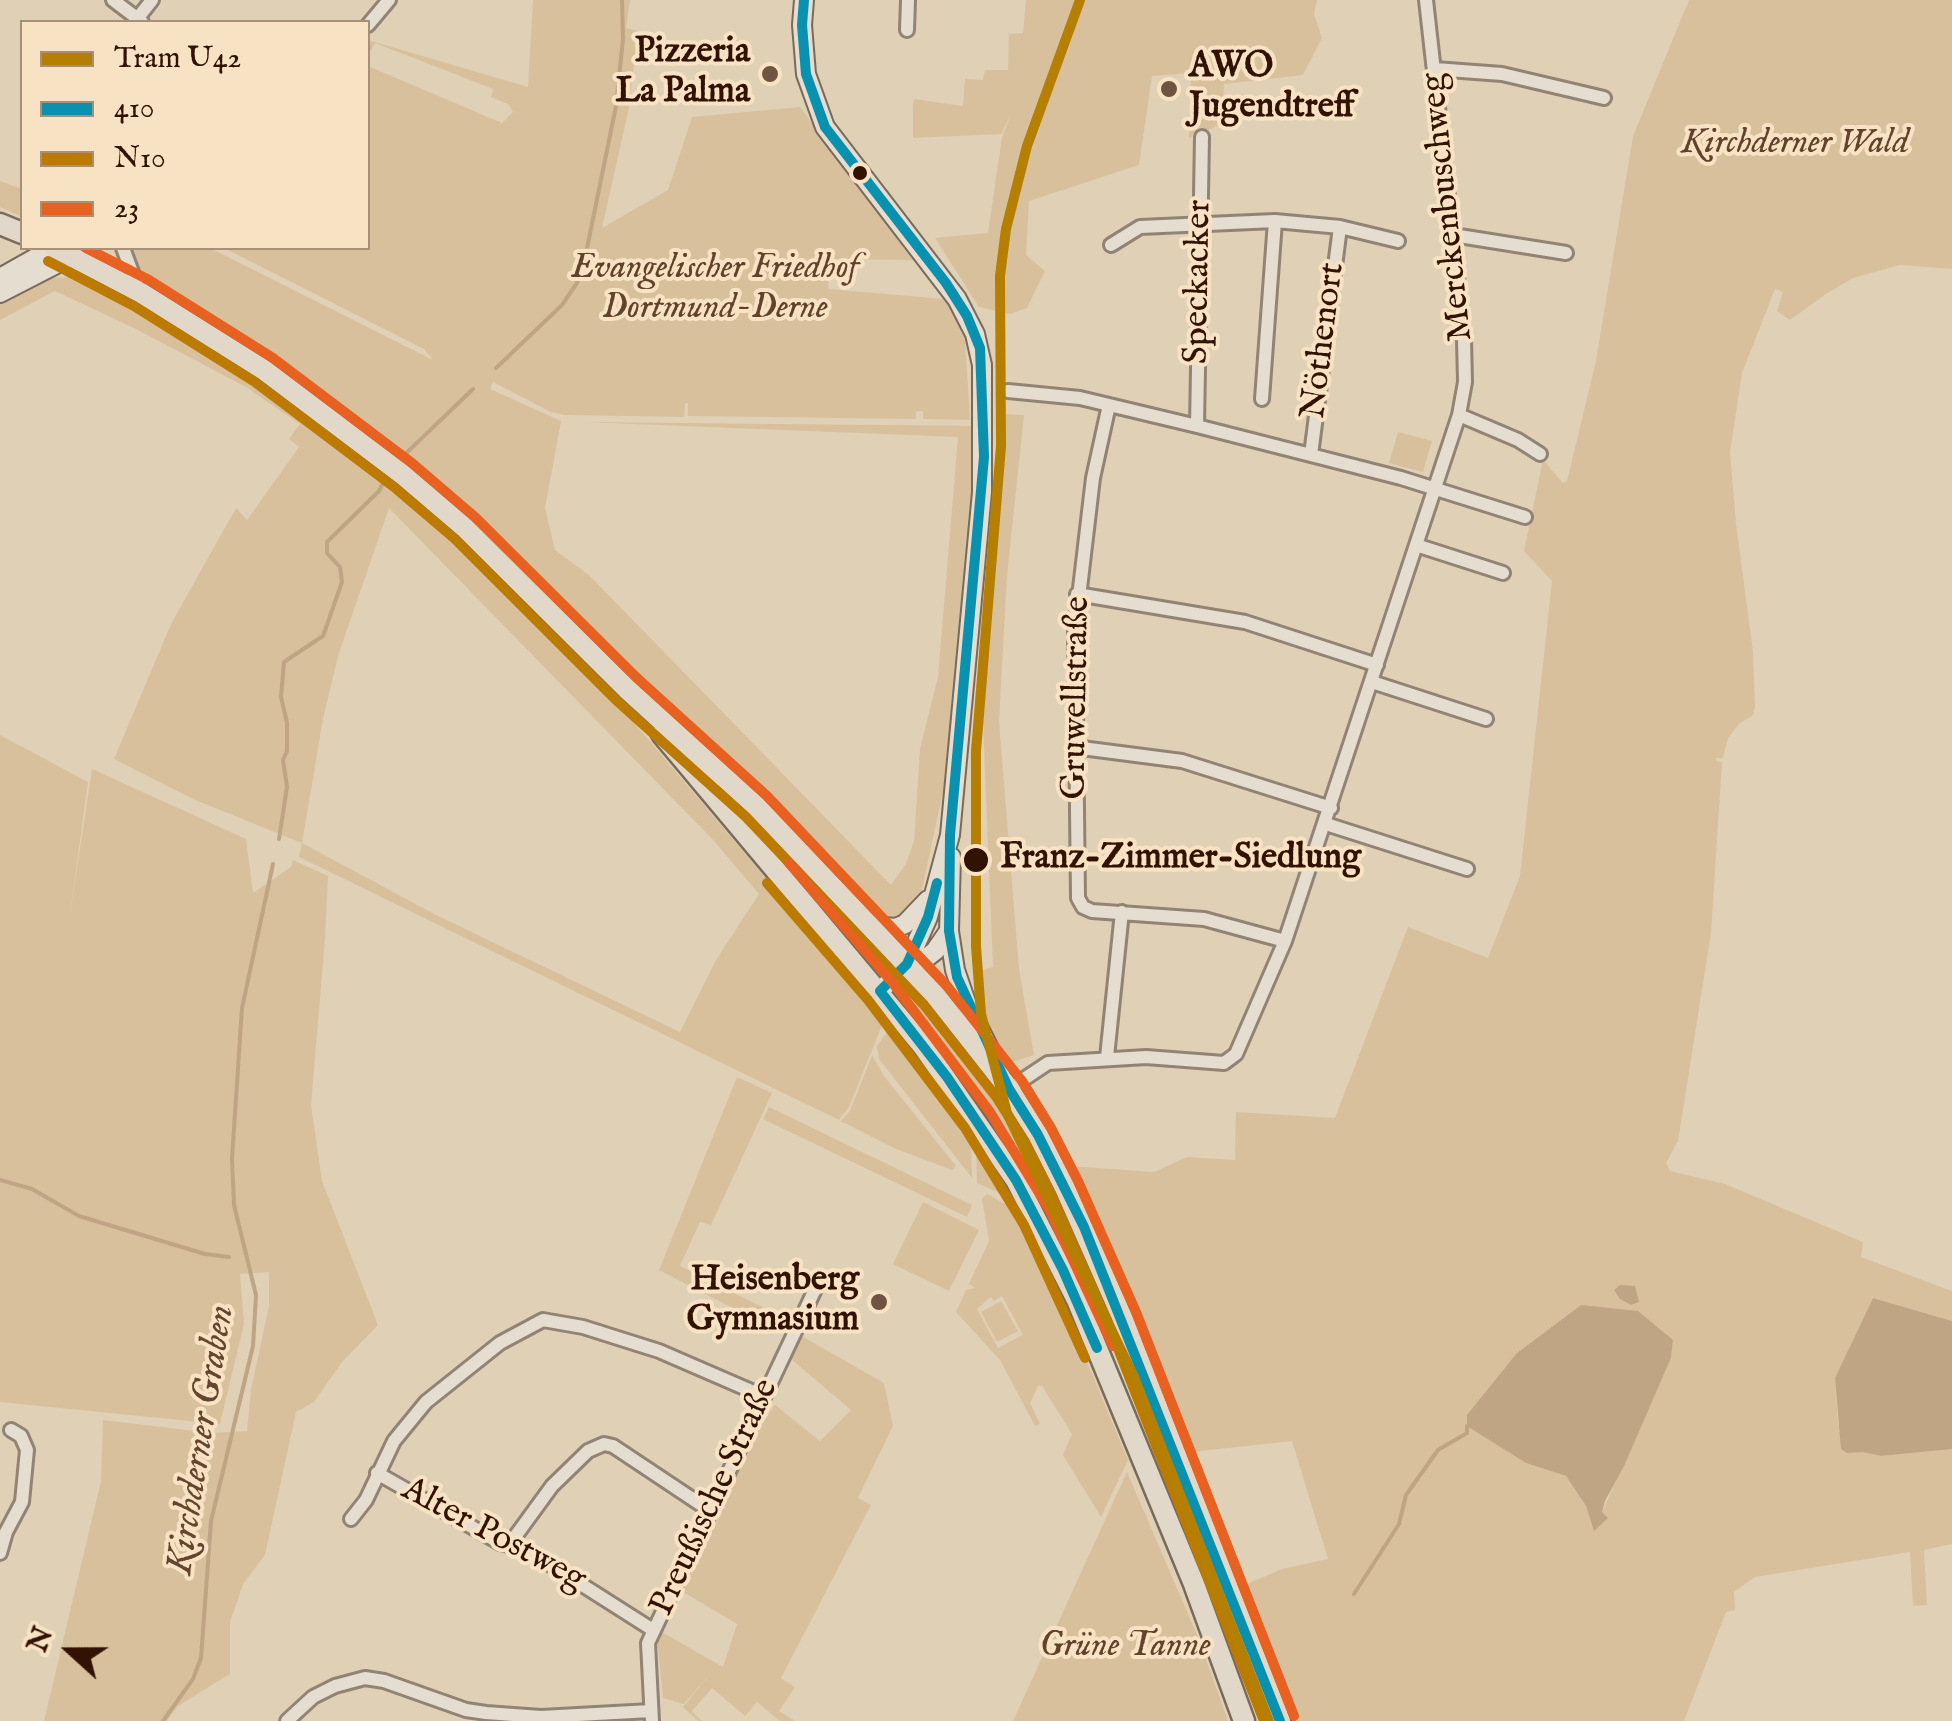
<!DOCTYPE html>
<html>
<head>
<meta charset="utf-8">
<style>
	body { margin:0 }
	#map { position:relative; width:1952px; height:1721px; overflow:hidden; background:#e0d0b6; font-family:"IM FELL English",serif }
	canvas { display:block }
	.legend { position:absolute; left:20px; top:20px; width:350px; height:230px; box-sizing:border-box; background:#f7e3c4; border:2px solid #a88f77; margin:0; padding:12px 18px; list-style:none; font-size:30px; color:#321203 }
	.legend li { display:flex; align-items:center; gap:20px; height:50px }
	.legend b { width:50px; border:2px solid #a88f77 }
	.north { position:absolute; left:20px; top:1601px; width:100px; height:100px; -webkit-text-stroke:8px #f7e3c4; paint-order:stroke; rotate:291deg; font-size:28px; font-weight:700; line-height:40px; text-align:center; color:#321203 }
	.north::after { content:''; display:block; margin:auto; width:35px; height:45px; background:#321203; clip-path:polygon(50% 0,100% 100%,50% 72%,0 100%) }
</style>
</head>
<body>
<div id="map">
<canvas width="1952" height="1721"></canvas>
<ul class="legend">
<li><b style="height:12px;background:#b57f01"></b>Tram U42</li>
<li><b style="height:12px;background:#0892b0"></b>410</li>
<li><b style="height:12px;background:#bc7a01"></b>N10</li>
<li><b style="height:12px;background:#e86120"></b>23</li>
</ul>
<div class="north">N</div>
</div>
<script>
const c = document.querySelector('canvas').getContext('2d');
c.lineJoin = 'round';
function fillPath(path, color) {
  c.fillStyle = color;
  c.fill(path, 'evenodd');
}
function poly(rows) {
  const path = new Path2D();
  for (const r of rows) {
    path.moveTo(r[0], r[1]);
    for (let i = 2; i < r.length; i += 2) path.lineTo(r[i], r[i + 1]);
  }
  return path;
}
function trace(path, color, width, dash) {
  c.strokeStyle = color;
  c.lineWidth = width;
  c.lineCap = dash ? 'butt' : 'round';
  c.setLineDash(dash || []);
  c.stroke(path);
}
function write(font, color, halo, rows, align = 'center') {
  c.font = font + ' "IM FELL English",serif';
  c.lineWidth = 8;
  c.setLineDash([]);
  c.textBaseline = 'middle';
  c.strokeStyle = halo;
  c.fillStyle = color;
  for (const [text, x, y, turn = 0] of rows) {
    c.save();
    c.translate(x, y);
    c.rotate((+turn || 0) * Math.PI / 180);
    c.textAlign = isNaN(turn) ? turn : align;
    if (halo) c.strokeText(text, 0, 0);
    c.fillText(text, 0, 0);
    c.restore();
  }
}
fillPath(poly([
	[533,0,630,0,626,28,638,31,628,112,602,228,668,190,692,117,800,107,913,260,830,259,828,289,945,299,964,324,970,420,923,419,923,411,916,411,916,419,688,416,688,403,685,403,684,417,565,415,551,412,493,382,490,389,561,421,545,508,555,550,589,575,891,885,906,864,914,841,920,749,938,677,958,437,583,422,976,426,976,471,958,683,944,787,920,899,896,920,885,921,875,917,547,590,386,442,383,444,277,362,148,279,132,263,136,259,133,248,210,248,433,360,424,349,224,248,368,248,368,66,502,123,513,112,508,104,491,97,493,89,375,43,371,51,368,50,368,40,528,87],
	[1026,0,1317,0,1314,14,1322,38,1303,75,1224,84,1222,124,1189,138,1191,73,1152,76,1139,165,1029,201,1026,255,1045,271,1027,308,1010,314,979,307,935,238,988,233,1002,137,1011,114,1001,134,913,138,913,106,914,99,963,106,965,79,983,80,985,70,1008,70,1009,34,1023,33],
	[1689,0,1952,0,1952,269,1900,265,1853,278,1826,294,1790,320,1777,311,1783,292,1775,289,1742,373,1730,452,1736,524,1753,651,1755,706,1753,715,1739,724,1728,738,1723,758,1716,758,1716,761,1722,762,1711,933,1678,1141,1666,1163,1670,1171,1725,1184,1863,1242,1861,1257,1952,1291,1952,1321,1873,1298,1835,1378,1838,1424,1862,1452,1881,1456,1952,1449,1952,1544,1924,1550,1927,1605,1913,1606,1910,1552,1755,1577,1734,1592,1735,1610,1726,1612,1684,1721,1293,1721,1240,1587,1282,1569,1328,1559,1292,1441,1191,1452,1083,1190,1070,1166,1154,1172,1187,1157,1235,1160,1236,1112,1335,1118,1408,927,1488,958,1520,876,1552,581,1524,551,1543,460,1563,483,1567,481,1596,361,1633,136],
	[1581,1305,1673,1340,1671,1358,1594,1530,1586,1506,1566,1476,1526,1463,1517,1353],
	[0,181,22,189,22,217,0,207],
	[79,276,174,328,296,404,442,522,490,566,573,651,885,1018,849,1107,839,1120,299,857,302,843,195,800,114,759,171,624,236,508,247,520,299,447,289,439,300,424,246,387,134,328,55,291,0,320,0,304,51,278],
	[389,508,714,841,759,894,716,960,680,1032,434,914,302,843,323,719,338,656],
	[1006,414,1024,415,1007,576,999,721,1019,969,1034,1055,1009,1063,988,1034,980,971,993,967,983,722],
	[1398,432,1432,441,1423,472,1389,463],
	[653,716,895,958,892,964,868,955,849,936,767,838,724,800],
	[0,735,88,782,70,915,92,769,246,839,253,893,291,867,293,860,328,876,325,939,311,1105,322,1181,378,1325,342,1362,314,1402,296,1412,265,1555,243,1584,230,1622,230,1674,178,1706,167,1721,44,1721,101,1481,103,1420,212,1433,247,1431,251,1390,269,1306,269,1272,240,1274,244,1324,220,1424,0,1402],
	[908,973,1008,1101,1067,1207,1135,1372,1031,1157,1016,1166,997,1133,902,1004],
	[890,1028,971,1138,972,1178,879,1059,877,1046],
	[872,1055,884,1076,956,1166,952,1170,896,1149,841,1121,850,1111],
	[737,1077,772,1093,711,1225,700,1222,680,1266,790,1321,783,1334,659,1270],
	[769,1107,972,1205,967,1217,763,1119],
	[976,1144,993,1171,1009,1197,977,1183],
	[987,1194,1014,1209,1030,1237,1057,1290,1128,1460,1101,1517,1063,1455,1072,1434,1042,1386,1038,1386,1030,1403,1040,1424,1035,1426,1000,1360,956,1312,966,1290,975,1288,969,1284,989,1241,982,1199],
	[1002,1296,1023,1335,998,1348,977,1309,991,1297,994,1301],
	[923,1202,979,1230,949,1291,893,1264],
	[1001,1301,1018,1331,997,1342,981,1312],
	[798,1334,884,1383,893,1426,858,1498,871,1505,781,1678,795,1687,779,1711,795,1721,780,1721,757,1702,745,1716,712,1688,692,1711,702,1721,698,1721,683,1707,711,1673,684,1704,663,1698,657,1638,660,1631,723,1667,737,1624,683,1592,749,1443,775,1405,820,1441,851,1410,791,1359],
	[1127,1472,1198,1637,1228,1721,1013,1721]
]), '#d8c09d');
fillPath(poly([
	[1620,1285,1635,1286,1639,1302,1631,1305,1620,1299,1614,1290],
	[1873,1298,1952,1321,1952,1449,1881,1456,1862,1452,1847,1453,1841,1449,1835,1378],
	[1581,1305,1638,1311,1673,1340,1671,1358,1624,1466,1605,1501,1602,1512,1608,1518,1594,1531,1586,1506,1566,1476,1526,1463,1467,1426,1467,1415,1517,1353]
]), '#bfa584');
trace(poly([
	[496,368,562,305,577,283,584,263,616,106,623,39,622,0],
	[399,460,473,389],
	[279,839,287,787,283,760,287,751,287,723,281,697,284,662,323,636,342,582,340,567,327,553,327,542,379,491,389,471],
	[0,1180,32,1189,79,1216,205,1254,229,1257],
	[1354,1594,1399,1524,1406,1495,1438,1450,1467,1433,1467,1426],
	[163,1721,193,1679,201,1658,211,1521,253,1346,256,1295,234,1205,232,1159,242,1008,273,864]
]), '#bfa584', 4);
const minor = poly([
	[113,0,142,22],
	[137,19,152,0],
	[368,25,389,0],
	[907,30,908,0],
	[1435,69,1502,74,1604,98],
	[1453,235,1566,253],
	[1111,245,1140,227,1275,221,1340,227,1398,241],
	[123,248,139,291],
	[1008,391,1080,398,1197,426,1401,478,1525,517],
	[1262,399,1275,221],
	[1109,405,1093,478,1075,631,1078,898,1083,907,1092,911,1204,919,1285,941],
	[1459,415,1518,440,1540,454],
	[1197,426,1202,137],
	[1311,455,1340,227],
	[1416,545,1503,573],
	[1077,594,1245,622,1377,665],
	[1372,682,1486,719],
	[1074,747,1182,761,1331,808],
	[1326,824,1467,869],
	[1107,1057,1122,912],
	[1009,1089,1048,1063,1146,1057,1224,1063,1236,1054,1285,941,1459,415,1465,382,1464,339,1426,0],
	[377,1473,500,1543,521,1548,543,1560,653,1630],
	[351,1519,366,1500,394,1441,426,1402,500,1343,543,1320,583,1327,659,1351,763,1396],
	[509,1545,552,1486,588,1451,604,1444,613,1446,709,1510],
	[0,1553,6,1532,22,1502,27,1450,21,1436,11,1430],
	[287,1721,313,1697,335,1686,365,1678,384,1681,466,1710,486,1713,541,1717,651,1711],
	[652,1721,648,1643,818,1283]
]);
const secondary = poly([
	[804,0,802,25,806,74,825,127,957,299,975,334,982,365,982,492,950,835,928,917,907,964],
	[0,278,53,248],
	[0,293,72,256],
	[951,857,949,931,955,970,967,1005,1000,1070],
	[872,926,896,928,905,924,928,900],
	[880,991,907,964,926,958,935,951,949,931]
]);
const primary = poly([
	[0,224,22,233],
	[55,248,141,293,264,370,403,475,465,528,627,689,756,806,935,995,1009,1089,1038,1135,1065,1188,1122,1317,1280,1721],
	[662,734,923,1046,1016,1180,1077,1300,1194,1584,1244,1721]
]);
trace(minor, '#918474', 18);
trace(secondary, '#786b5c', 22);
trace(primary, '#786b5c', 25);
trace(minor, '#e5ddd0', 12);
trace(secondary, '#e5ddd0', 18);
trace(primary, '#e1d8c9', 20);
trace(poly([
	[804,0,802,25,806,74,825,127,946,283,967,316,980,348,984,457,950,835,949,931,957,977,1009,1089,1038,1135,1084,1227,1280,1721],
	[880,991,907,964,928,917,937,883],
	[880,991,947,1077,1016,1180,1063,1270,1097,1348]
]), '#0892b0', 10);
trace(poly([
	[48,261,134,306,255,382,394,487,455,539,616,700,746,817,924,1005,997,1098,1025,1142,1051,1194,1108,1323,1264,1721],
	[767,883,868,1000,965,1128,1024,1225,1085,1358]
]), '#bc7a01', 10);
trace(poly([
	[86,248,149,280,273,358,412,463,475,517,637,678,767,796,947,986,1022,1081,1051,1128,1078,1181,1136,1312,1294,1716],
	[789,863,892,982,990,1112,1050,1211,1113,1346]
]), '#e86120', 10);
trace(poly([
	[1080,0,1027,146,1006,229,1000,276,1001,446,976,751,976,946,981,1014,1007,1113,1134,1377,1269,1721]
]), '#b57f01', 10);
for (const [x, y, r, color] of [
	[770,74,10,"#6f5442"],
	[1169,89,10,"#6f5442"],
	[860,173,9,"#321203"],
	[976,860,14,"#321203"],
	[879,1302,10,"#6f5442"]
]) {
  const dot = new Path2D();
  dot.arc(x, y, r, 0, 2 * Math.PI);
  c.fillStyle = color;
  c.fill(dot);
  trace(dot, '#f7e3c4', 4);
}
write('bold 35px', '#321203', '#f7e3c4', [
	["Pizzeria",750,54],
	["La Palma",750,94],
	["AWO",1189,69,"left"],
	["Jugendtreff",1189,109,"left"],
	["Heisenberg",859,1282],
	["Gymnasium",859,1322]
], 'right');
write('italic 35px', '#62422b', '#f7e3c4', [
	["Kirchderner Wald",1795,145],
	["Evangelischer Friedhof",715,270],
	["Dortmund-Derne",715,310],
	["Grüne Tanne",1125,1648]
]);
write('35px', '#321203', '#f7e3c4', [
	["Merckenbuschweg",1449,207,-96],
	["Speckacker",1200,282,-89],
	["Nöthenort",1325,341,-83],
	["Gruwellstraße",1078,698,-89],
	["Preußische Straße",716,1498,-65],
	["Alter Postweg",493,1536,28]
]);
write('bold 35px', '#321203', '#f7e3c4', [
	["Franz-Zimmer-Siedlung",1000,860]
], 'left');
write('italic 38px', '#65452e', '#f7e3c4', [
	["Kirchderner Graben",203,1440,-81]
]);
</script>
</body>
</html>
